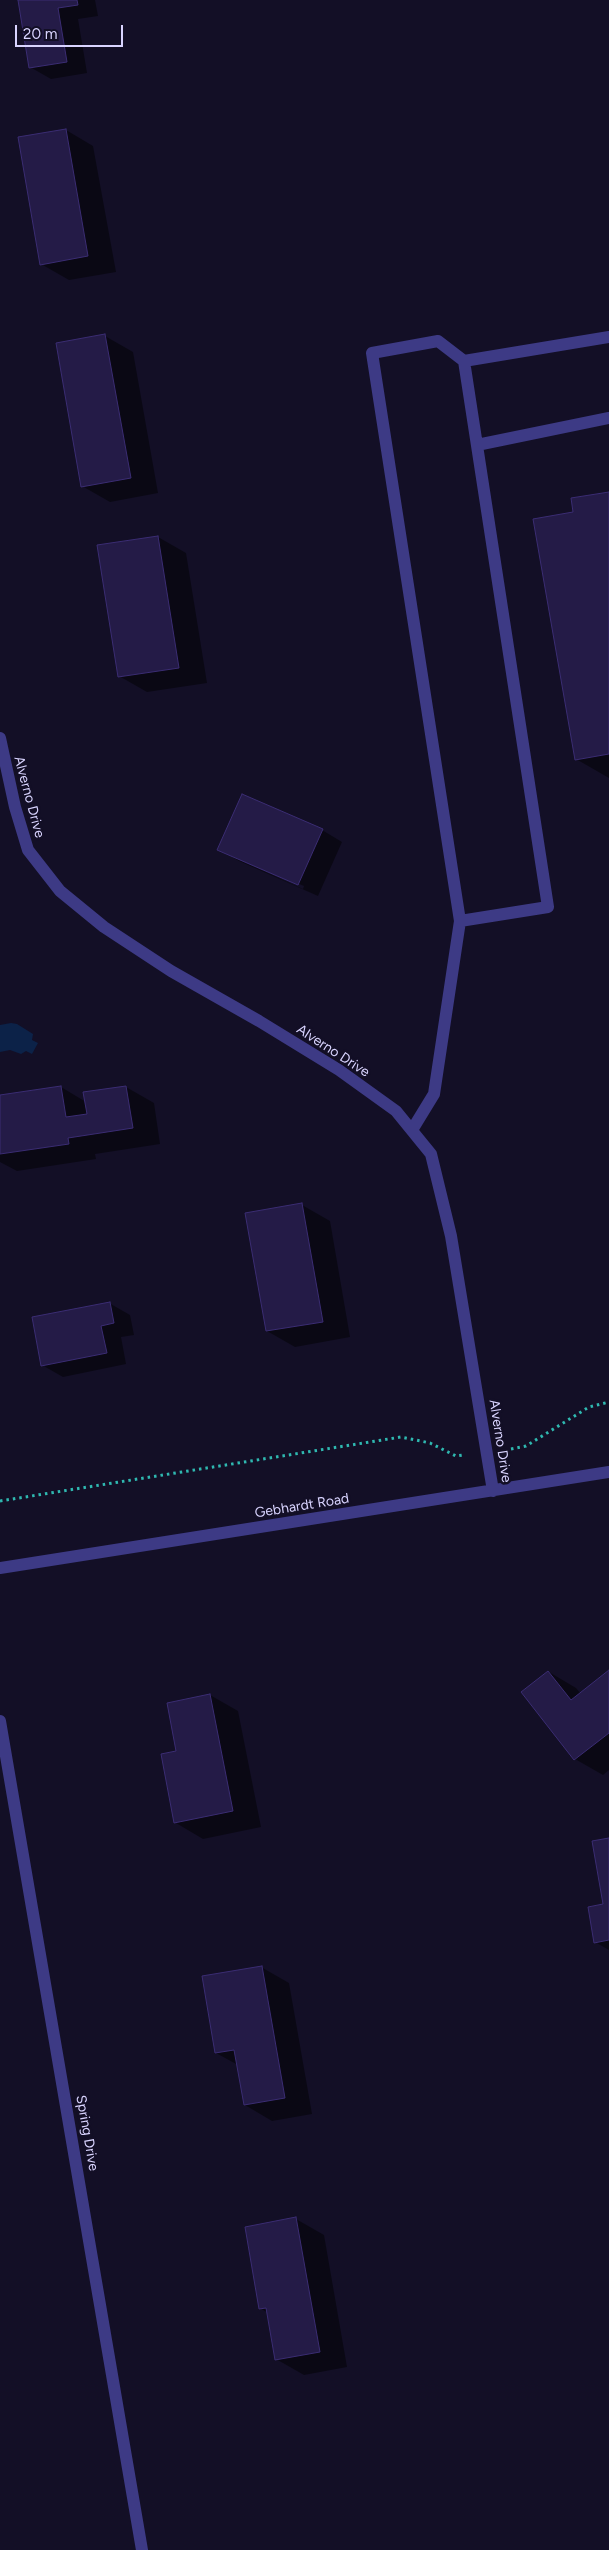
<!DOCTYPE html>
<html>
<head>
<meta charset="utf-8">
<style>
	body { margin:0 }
	#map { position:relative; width:609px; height:2550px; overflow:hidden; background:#130f26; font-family:Figtree,sans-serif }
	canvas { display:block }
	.scale { position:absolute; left:15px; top:25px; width:108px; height:22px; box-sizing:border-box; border:2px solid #d9d4ff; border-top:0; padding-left:6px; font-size:15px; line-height:18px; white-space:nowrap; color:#d9d4ff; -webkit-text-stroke:4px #130f26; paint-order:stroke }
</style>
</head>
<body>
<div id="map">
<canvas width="609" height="2550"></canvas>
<div class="scale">20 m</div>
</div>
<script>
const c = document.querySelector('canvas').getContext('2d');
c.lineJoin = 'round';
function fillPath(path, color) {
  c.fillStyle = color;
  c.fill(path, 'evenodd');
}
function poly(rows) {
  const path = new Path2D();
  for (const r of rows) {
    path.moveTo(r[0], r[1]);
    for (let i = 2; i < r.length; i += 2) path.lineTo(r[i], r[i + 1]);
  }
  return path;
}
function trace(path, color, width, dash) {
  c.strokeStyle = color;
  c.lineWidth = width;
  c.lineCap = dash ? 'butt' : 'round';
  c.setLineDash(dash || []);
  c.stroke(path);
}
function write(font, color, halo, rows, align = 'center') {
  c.font = font + ' Figtree,sans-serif';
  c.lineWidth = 5;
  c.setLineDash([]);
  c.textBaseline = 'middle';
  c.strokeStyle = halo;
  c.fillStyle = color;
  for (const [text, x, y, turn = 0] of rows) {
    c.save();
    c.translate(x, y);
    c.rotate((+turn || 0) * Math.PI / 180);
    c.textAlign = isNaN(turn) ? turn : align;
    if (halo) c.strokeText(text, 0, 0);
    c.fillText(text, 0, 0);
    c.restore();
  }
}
fillPath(poly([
	[11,1023,17,1024,33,1034,32,1040,38,1043,32,1054,26,1051,21,1054,10,1050,0,1052,0,1025]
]), '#0c2248');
fillPath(poly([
	[19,0,95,0,98,16,78,19,87,73,51,79,30,67],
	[66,130,93,146,116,272,69,280,41,264],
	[105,336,133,352,158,493,110,502,82,486],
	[609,493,609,778,576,759,575,513],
	[158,537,186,553,207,683,147,692,119,676],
	[322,830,342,842,318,896,239,861,219,849],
	[239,858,304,886,303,889,239,860],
	[61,1087,86,1102,126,1087,154,1103,160,1144,95,1154,96,1159,17,1171,0,1162,0,1096],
	[302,1205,330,1221,350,1337,295,1347,267,1331],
	[109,1303,130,1315,134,1335,121,1337,126,1364,63,1377,42,1365],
	[609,1671,609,1770,603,1775,575,1759,522,1692,549,1672,576,1688,581,1694],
	[210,1695,238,1711,261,1827,203,1839,176,1823,177,1752],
	[609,1839,609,1950,595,1942,605,1905],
	[261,1967,289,1983,312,2114,272,2121,245,2105,238,2065,216,2053],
	[296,2219,324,2235,347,2367,304,2375,276,2359,268,2313,260,2308]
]), '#0007');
const building = poly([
	[18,0,77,0,78,5,58,8,67,62,29,68,18,0],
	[66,129,88,256,40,265,18,137,66,129],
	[105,334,131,478,81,487,56,343,105,334],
	[609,492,609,754,575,760,533,519,573,512,571,498,609,492],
	[158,536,179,668,118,677,97,545,158,536],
	[242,794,323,829,298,885,217,850,242,794],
	[61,1086,66,1117,87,1114,83,1092,126,1086,133,1128,68,1138,69,1144,0,1154,0,1095,61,1086],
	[302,1203,323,1322,266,1331,245,1213,302,1203],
	[110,1302,114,1323,101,1326,107,1353,41,1366,32,1317,110,1302],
	[609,1670,609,1733,574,1760,521,1692,548,1671,571,1700,609,1670],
	[210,1694,233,1811,174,1823,161,1754,176,1751,167,1703,210,1694],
	[609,1838,609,1940,594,1943,588,1907,603,1904,592,1841,609,1838],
	[262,1966,285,2098,244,2105,234,2050,215,2053,202,1976,262,1966],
	[296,2217,320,2352,275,2360,266,2308,259,2309,245,2227,296,2217]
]);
fillPath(building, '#241b47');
trace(building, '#3b2d73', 1);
trace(poly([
	[511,1449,526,1446,589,1407,609,1402],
	[0,1501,401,1437,430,1443,456,1456,463,1455]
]), '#2fb8b0', 3, [2.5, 4]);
trace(poly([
	[464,361,609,337],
	[477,445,609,418],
	[0,738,15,807,28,850,60,891,104,927,171,971,259,1021,339,1070,396,1111,431,1154,451,1236,493,1491],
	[412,1130,434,1094,460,921,548,907,464,361,438,341,372,353,460,921],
	[0,1568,609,1472],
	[0,1721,142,2550]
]), '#3d3a85', 12);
write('14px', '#d9d4ff', '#130f26', [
	["Alverno Drive",29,797,75],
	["Alverno Drive",333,1051,33],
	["Alverno Drive",500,1441,81],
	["Gebhardt Road",302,1506,-9],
	["Spring Drive",87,2133,80]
]);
</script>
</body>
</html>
